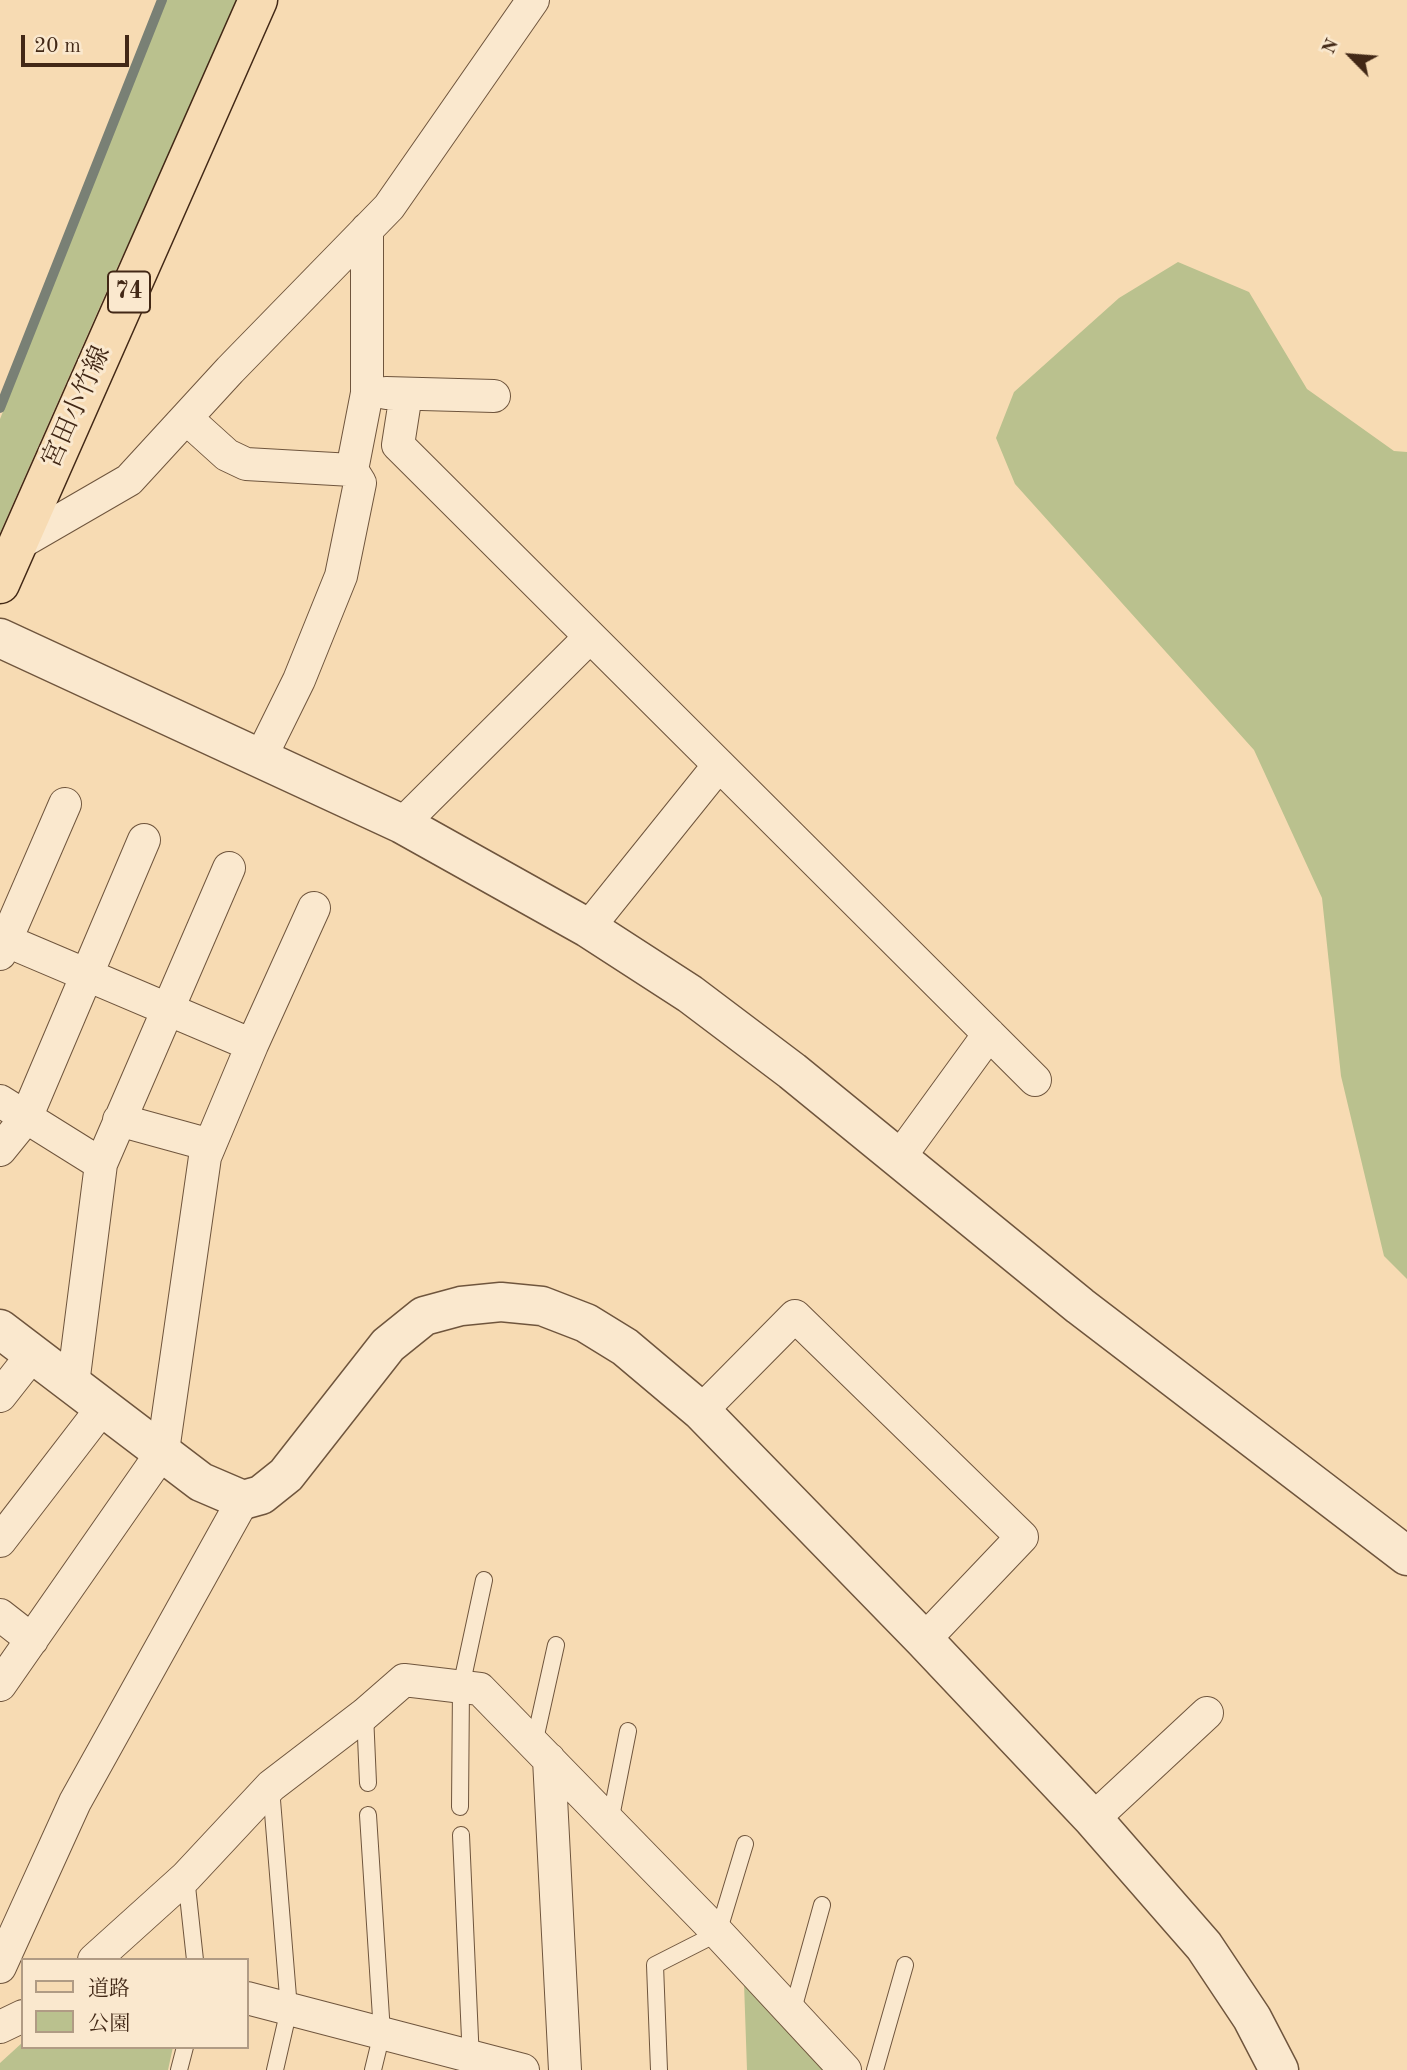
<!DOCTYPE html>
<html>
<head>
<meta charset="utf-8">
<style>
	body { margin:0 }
	#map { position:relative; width:1407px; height:2070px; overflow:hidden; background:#f7dbb3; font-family:"Old Standard TT","Noto Serif JP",serif }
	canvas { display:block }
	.legend { position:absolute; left:21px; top:1958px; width:228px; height:91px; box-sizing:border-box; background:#fae8ce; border:2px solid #b09b84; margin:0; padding:9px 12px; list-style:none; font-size:21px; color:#422816 }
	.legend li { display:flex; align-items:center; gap:14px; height:35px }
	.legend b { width:35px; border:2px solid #b09b84 }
	.north { position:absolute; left:1316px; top:21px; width:70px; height:70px; -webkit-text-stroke:5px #fae8ce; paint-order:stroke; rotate:295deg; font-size:19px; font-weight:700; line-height:28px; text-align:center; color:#422816 }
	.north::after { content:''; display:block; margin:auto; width:24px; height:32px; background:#422816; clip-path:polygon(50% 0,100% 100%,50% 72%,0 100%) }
	.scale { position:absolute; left:21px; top:35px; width:108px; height:32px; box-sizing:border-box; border:4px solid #422816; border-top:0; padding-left:9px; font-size:21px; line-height:24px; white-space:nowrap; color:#422816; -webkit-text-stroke:5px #fae8ce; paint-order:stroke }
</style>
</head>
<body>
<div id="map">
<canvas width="1407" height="2070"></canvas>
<ul class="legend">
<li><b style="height:9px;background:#f7dbb3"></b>道路</li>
<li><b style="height:19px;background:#bac18e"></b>公園</li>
</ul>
<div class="north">N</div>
<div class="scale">20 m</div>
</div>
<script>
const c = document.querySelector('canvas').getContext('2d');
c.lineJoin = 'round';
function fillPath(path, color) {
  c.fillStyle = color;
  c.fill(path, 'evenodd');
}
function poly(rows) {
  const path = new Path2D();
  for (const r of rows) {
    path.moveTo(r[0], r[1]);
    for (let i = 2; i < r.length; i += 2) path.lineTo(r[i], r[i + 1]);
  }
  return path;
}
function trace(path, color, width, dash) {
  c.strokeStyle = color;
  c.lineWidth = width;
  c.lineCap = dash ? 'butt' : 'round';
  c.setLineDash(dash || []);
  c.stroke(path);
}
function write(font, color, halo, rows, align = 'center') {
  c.font = font + ' "Old Standard TT","Noto Serif JP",serif';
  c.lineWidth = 6;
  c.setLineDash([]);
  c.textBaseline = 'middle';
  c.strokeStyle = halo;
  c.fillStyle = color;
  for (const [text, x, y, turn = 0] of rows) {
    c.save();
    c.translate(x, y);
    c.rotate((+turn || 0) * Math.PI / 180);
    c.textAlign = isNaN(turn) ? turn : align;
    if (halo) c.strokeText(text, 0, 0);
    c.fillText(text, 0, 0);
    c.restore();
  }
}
fillPath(poly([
	[166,0,242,0,116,270,0,533,0,419],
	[1178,262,1249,292,1307,389,1394,451,1407,452,1407,1279,1384,1256,1341,1076,1322,898,1254,750,1015,484,996,438,1014,392,1119,298],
	[744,1983,831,2070,747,2070],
	[23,2042,23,2047,173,2047,168,2070,0,2070,0,2063]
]), '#bac18e');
trace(poly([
	[0,408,162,0]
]), '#798075', 10);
const service = poly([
	[365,1714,368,1783],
	[534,1744,556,1645],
	[271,1788,289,2009,275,2070],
	[460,1807,461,1687,484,1580],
	[368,1815,382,2033,373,2070],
	[610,1822,628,1731],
	[461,1835,471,2061],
	[186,1877,195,1960],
	[792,2013,822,1905],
	[179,2070,185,2047],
	[659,2070,655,1965,718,1933,745,1844],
	[875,2070,905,1965]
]);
const minor = poly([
	[386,393,494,396],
	[406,394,398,445,1035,1080],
	[186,418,227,455,246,464,352,470,367,393,367,229],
	[15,546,129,480,230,370,389,207,533,0],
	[261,757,299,680,341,576,360,483,352,470],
	[402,824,590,637],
	[588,928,719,765],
	[0,938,252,1045,205,1157,163,1451,0,1685],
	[0,954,65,804],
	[252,1045,314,908],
	[0,1101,101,1164],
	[119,1120,210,1145],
	[0,1150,26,1118,144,840],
	[899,1158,989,1034],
	[73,1384,101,1164,229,868],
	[0,1396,33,1354],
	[701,1411,795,1316,1022,1537,924,1640],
	[0,1541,103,1407],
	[0,1615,32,1640],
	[549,1759,565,2070],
	[1093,1819,1207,1713],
	[94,1960,186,1877,271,1786,365,1714,404,1680,480,1689,718,1933,845,2070],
	[0,1967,75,1802,243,1500],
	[247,1998,523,2070],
	[0,2027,23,2016]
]);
const tertiary = poly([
	[0,638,402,824,588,928,690,994,792,1071,1080,1306,1407,1556],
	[0,1329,201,1482,243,1500,261,1495,286,1475,388,1345,424,1316,461,1306,501,1302,542,1306,586,1323,625,1347,701,1411,924,1640,1093,1819,1204,1946,1252,2018,1279,2070]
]);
const primary = poly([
	[0,584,258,0]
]);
trace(service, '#6f553d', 18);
trace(minor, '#6f553d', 34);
trace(tertiary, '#6f553d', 41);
trace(primary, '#422816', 41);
trace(service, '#fae8ce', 16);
trace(minor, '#fae8ce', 32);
trace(tertiary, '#fae8ce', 38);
trace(primary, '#f7dbb3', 38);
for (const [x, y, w] of [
	[129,292,42]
]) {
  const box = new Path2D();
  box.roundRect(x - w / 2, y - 20.5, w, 41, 5);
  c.fillStyle = '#fae8ce';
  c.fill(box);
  trace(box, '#422816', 2);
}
write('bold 24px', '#422816', null, [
	["74",129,292]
]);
write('26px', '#422816', '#fae8ce', [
	["宮田小竹線",77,407,-66]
]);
</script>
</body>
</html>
